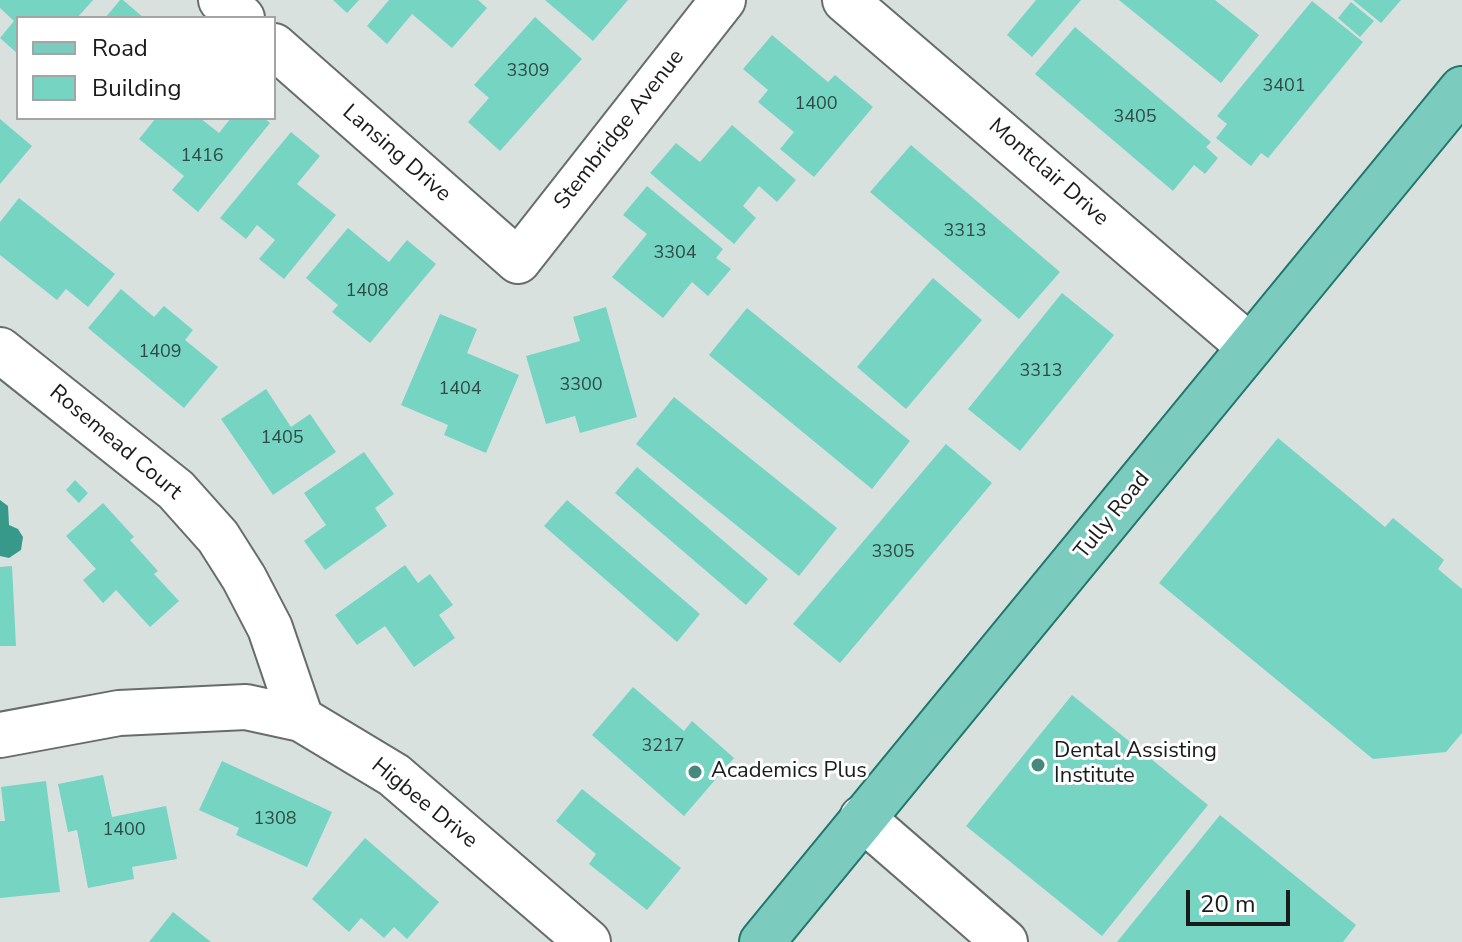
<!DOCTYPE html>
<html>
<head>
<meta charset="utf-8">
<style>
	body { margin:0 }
	#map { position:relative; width:1462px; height:942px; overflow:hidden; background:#d9e1df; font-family:"Nunito Sans",sans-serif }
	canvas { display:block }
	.legend { position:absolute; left:16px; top:16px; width:260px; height:104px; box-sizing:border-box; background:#fff; border:2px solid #a3a4a4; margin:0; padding:10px 14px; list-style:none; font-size:24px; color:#191c1b }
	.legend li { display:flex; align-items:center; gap:16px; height:40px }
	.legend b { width:40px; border:2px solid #a3a4a4 }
	.scale { position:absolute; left:1186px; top:890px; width:104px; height:36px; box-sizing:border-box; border:4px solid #191c1b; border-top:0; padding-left:10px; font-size:24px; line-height:28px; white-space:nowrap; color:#191c1b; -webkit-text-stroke:6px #fff; paint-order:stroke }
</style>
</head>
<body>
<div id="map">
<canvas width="1462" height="942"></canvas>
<ul class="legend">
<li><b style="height:10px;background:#7ccbbf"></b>Road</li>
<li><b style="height:22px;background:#75d4c2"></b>Building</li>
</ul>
<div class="scale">20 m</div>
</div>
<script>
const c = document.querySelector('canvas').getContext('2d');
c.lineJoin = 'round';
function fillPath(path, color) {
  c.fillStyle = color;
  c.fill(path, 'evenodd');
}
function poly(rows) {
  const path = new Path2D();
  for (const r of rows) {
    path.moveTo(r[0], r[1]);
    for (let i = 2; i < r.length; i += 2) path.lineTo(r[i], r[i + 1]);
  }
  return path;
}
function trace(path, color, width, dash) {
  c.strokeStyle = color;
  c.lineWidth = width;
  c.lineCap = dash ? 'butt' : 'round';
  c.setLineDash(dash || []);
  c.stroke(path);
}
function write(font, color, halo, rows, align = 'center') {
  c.font = font + ' "Nunito Sans",sans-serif';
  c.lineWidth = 6;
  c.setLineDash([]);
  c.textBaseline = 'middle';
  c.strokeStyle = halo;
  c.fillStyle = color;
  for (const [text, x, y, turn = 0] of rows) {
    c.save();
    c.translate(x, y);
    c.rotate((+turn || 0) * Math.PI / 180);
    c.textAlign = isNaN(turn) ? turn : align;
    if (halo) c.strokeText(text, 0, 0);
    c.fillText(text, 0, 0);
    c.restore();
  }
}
fillPath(poly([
	[0,500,8,506,9,525,18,529,23,537,21,550,9,558,0,556]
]), '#36998a');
fillPath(poly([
	[0,0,93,0,77,18,18,18,18,54,0,38,14,21,0,8],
	[120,0,123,0,144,18,105,18],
	[333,0,359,0,347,13],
	[389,0,478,0,487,8,452,48,412,14,387,44,367,26],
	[545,0,628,0,593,41],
	[1036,0,1081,0,1032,57,1007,35],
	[1119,0,1215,0,1259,35,1221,83],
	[1353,0,1401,0,1381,23],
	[1312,1,1363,42,1268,158,1261,153,1251,166,1216,138,1227,124,1217,116],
	[1351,2,1374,21,1360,37,1338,18],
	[535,17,582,59,500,151,468,122,489,98,474,85],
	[1075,27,1211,142,1206,147,1218,158,1205,174,1194,165,1173,191,1035,74],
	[772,35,828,82,835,75,873,107,814,177,780,149,794,132,758,102,768,90,743,69],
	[156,118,200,118,219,133,231,118,264,118,270,123,198,212,172,190,184,176,139,139],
	[0,119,32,146,0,184],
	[732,125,796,180,777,202,759,186,743,206,756,218,734,244,650,173,676,143,700,162],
	[291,132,320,156,297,184,336,215,284,279,259,259,275,240,257,225,246,239,220,218],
	[911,145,1060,272,1019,319,870,192],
	[647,186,723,249,716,258,731,269,708,296,692,282,663,318,612,277,647,234,623,215],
	[19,198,115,274,88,307,66,289,57,300,0,255,0,222],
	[348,228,389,262,407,240,436,264,370,343,332,312,338,305,306,278],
	[933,278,982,320,906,409,857,367],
	[121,289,154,317,164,306,193,330,185,340,218,367,184,408,88,328],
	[1062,293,1114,335,1020,451,968,409],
	[606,307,637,417,580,433,575,416,546,424,526,356,580,341,573,317],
	[747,308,910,441,872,489,709,355],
	[440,314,477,329,467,353,519,375,486,453,444,435,448,425,401,405],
	[266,389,291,427,310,414,336,452,273,495,221,419],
	[674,397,837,528,799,576,636,444],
	[1278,438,1385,527,1393,518,1444,560,1438,569,1462,589,1462,733,1446,752,1373,759,1159,583],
	[946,444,992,483,840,663,793,624],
	[364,452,394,494,375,508,387,526,325,570,304,541,326,525,304,493],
	[637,467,768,579,746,605,615,493],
	[75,480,88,493,79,503,66,490],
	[567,500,700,614,677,642,544,526],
	[103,503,134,537,130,540,158,571,154,574,179,601,150,627,116,590,103,603,83,580,96,569,66,536],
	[405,565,418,583,430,574,453,605,439,615,455,638,414,667,385,626,357,645,335,615],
	[12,566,16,646,0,646,0,567],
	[633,687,684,731,692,721,734,758,684,816,592,735],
	[1072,695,1208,805,1102,936,966,826],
	[222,761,332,812,307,867,236,835,239,828,199,810],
	[103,775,112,817,166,806,177,859,132,867,134,879,88,888,77,830,68,832,58,784],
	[46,781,60,892,0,898,0,821,5,821,1,787],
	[582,789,681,868,647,910,589,864,596,854,556,821],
	[1220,815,1356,925,1343,942,1117,942],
	[365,838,439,902,407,939,394,927,384,938,361,918,349,932,312,899],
	[173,912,211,942,149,942]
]), '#75d4c2');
const minor = poly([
	[221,0,242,18],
	[845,0,1250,347],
	[274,46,518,261,723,0],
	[0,350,176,490,218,537,244,578,270,628,301,719],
	[0,735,119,713,246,707,301,719,394,775,588,942],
	[862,818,1005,942]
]);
const major = poly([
	[762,942,1462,89]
]);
trace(minor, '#666d6c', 48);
trace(major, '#21776a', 48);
trace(minor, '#fff', 44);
trace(major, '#7ccbbf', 44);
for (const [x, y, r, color] of [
	[1038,765,8,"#45897d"],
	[695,772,8,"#45897d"]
]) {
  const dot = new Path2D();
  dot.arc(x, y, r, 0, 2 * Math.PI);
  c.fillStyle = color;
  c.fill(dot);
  trace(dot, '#fff', 3);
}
write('18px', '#304a45', null, [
	["3309",528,72],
	["3401",1284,87],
	["1400",816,105],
	["3405",1135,118],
	["1416",202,157],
	["3313",965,232],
	["3304",675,254],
	["1408",367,292],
	["1409",160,353],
	["3313",1041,372],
	["3300",581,386],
	["1404",460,390],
	["1405",282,439],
	["3305",893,553],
	["3217",663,747],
	["1308",275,820],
	["1400",124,831]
]);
write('22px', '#191c1b', '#fff', [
	["Stembridge Avenue",620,130,-52],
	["Lansing Drive",396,154,41],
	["Montclair Drive",1048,173,41],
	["Rosemead Court",115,443,40],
	["Tully Road",1113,516,-51],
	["Higbee Drive",424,804,39]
]);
write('22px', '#191c1b', '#fff', [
	["Dental Assisting",1054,752],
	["Institute",1054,777],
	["Academics Plus",711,772]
], 'left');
</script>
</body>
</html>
